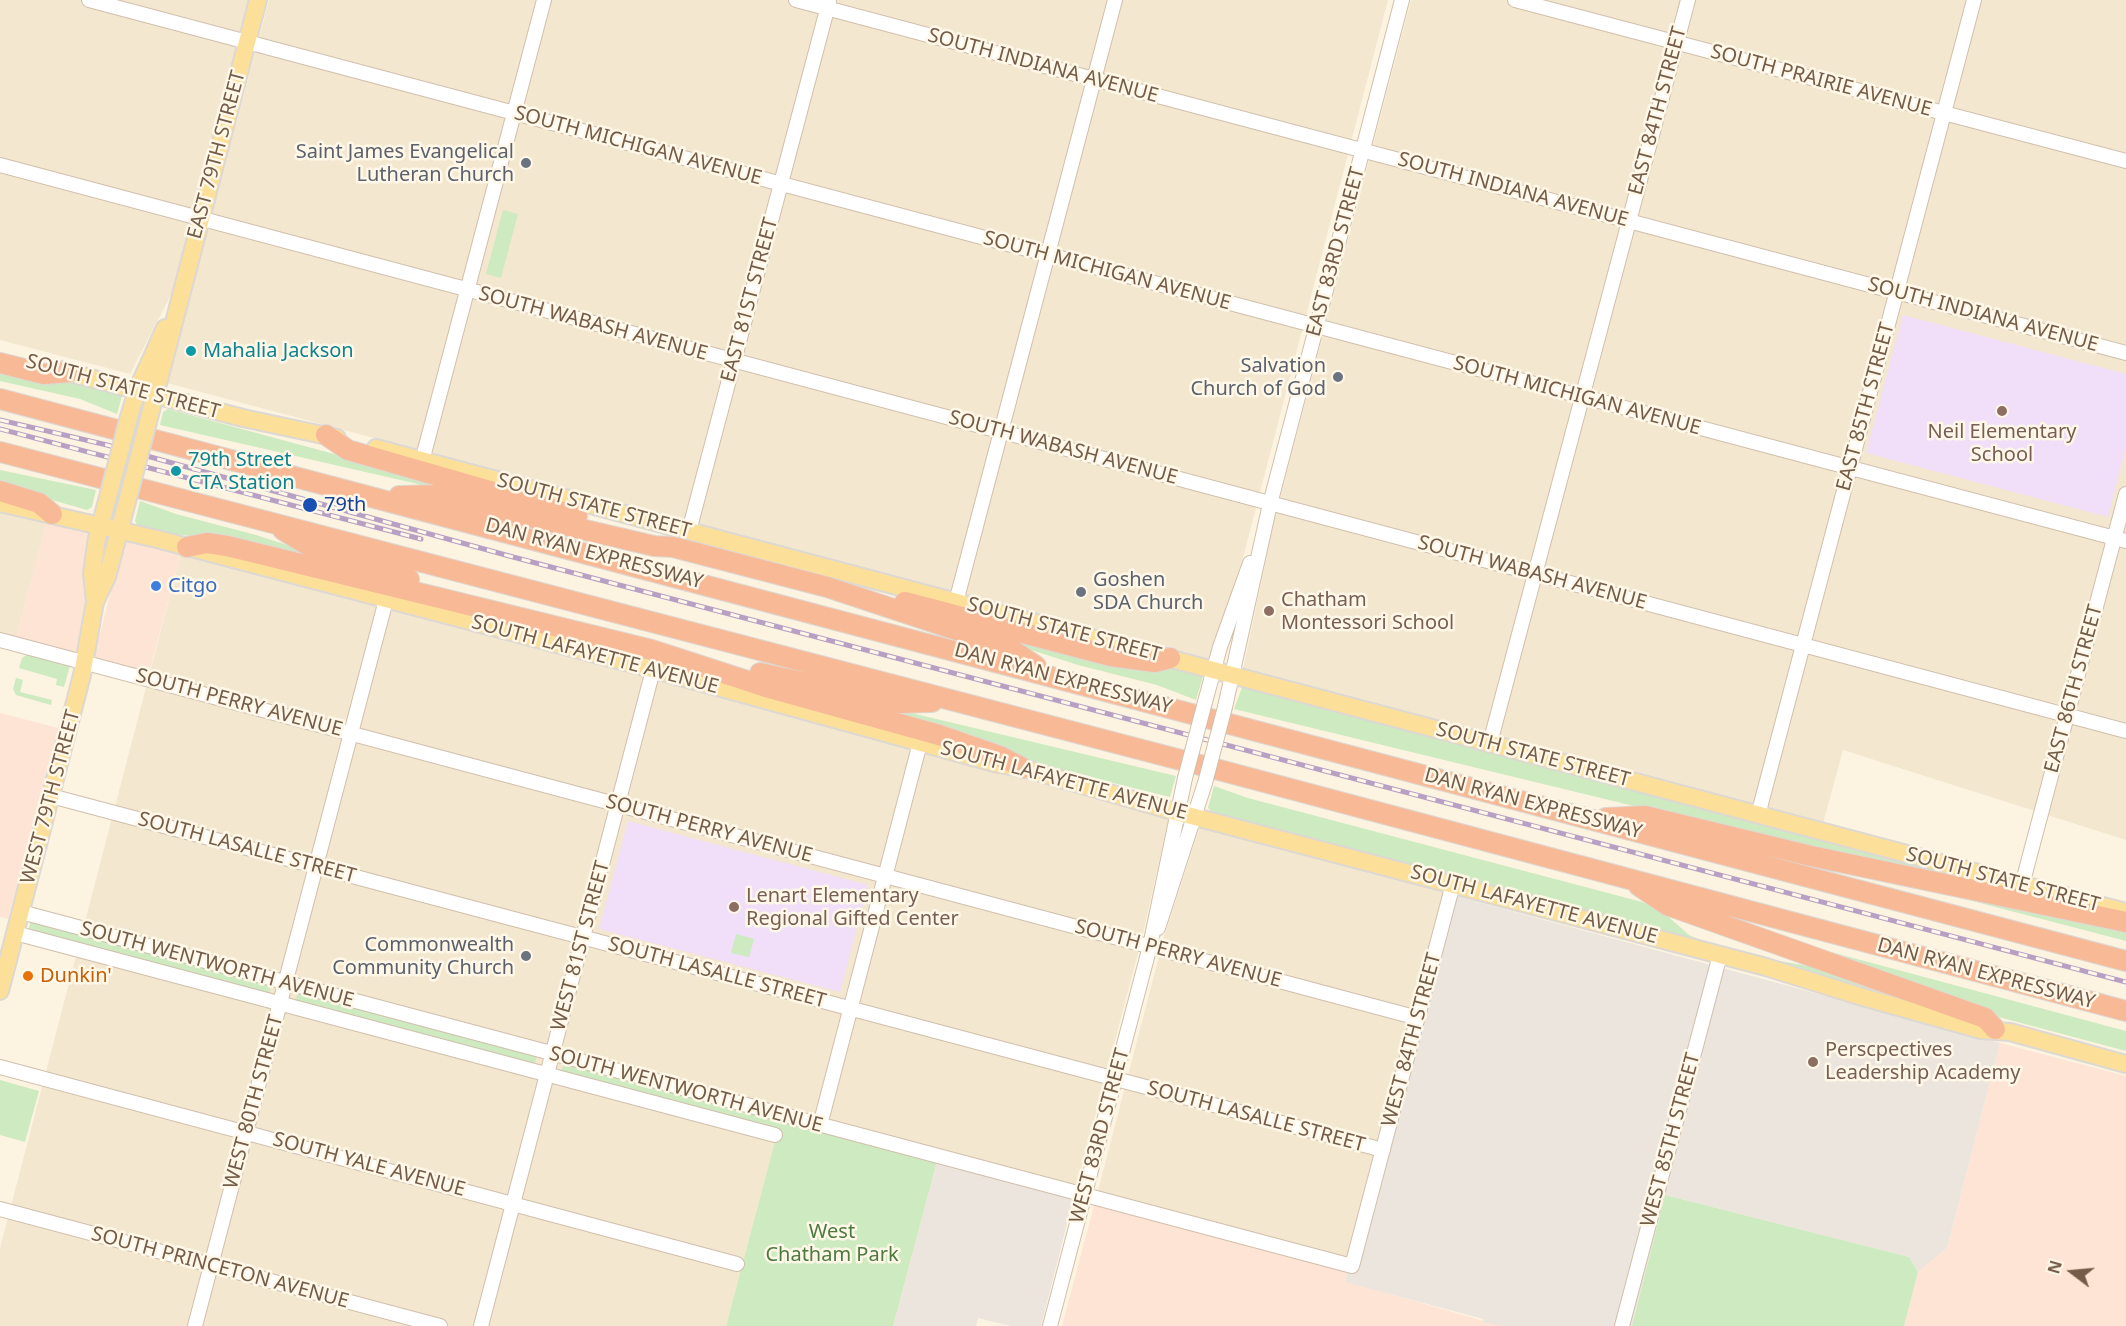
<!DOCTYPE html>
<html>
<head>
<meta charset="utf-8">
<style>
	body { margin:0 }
	#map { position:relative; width:2126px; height:1326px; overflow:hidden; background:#fcf4e1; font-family:"Noto Sans",sans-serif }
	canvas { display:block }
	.north { position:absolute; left:2042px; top:1242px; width:60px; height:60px; -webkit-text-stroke:4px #fff8e8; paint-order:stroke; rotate:286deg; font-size:16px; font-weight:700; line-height:24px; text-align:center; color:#745c48 }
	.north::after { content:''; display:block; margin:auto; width:21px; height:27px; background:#745c48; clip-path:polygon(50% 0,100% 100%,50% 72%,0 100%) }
</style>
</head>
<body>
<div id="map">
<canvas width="2126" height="1326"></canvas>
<div class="north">N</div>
</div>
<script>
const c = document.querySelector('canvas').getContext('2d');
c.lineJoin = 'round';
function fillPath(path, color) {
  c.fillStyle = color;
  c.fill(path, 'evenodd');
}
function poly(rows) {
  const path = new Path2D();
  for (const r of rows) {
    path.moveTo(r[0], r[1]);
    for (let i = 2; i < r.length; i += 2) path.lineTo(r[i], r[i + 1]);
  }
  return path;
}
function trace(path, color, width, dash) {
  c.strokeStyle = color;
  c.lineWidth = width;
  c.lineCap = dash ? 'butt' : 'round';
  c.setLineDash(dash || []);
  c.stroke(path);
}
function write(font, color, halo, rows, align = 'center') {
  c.font = font + ' "Noto Sans",sans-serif';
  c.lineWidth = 5;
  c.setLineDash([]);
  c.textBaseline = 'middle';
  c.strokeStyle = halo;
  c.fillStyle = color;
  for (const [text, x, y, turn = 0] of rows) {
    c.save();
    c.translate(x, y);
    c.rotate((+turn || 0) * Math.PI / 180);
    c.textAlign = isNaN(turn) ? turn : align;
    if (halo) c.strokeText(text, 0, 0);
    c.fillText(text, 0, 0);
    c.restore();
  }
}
fillPath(poly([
	[0,0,249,0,173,291,130,374,0,340],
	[269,0,1388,0,1244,554,1209,660,167,383],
	[1411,0,2126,0,2126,840,1843,750,1823,824,1243,669,1274,521],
	[0,510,47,522,16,638,0,634],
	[181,553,1169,817,1142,938,1074,1196,781,1119,726,1326,0,1326,0,1248],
	[1203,826,1442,888,1448,894,1349,1269,1095,1202,1164,937,1199,829]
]), '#f4e7d0');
fillPath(poly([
	[47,522,90,534,85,622,77,656,16,638],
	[124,540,181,553,149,673,94,657],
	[0,713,58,728,8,919,0,917],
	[2000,1043,2126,1076,2126,1326,1904,1326,1918,1272,1947,1248],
	[1095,1202,1349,1269,1345,1281,1501,1326,1062,1326]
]), '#fde4d5');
fillPath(poly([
	[1448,894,2000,1043,1947,1248,1918,1272,1909,1257,1665,1195,1632,1326,1501,1326,1483,1322,1483,1319,1345,1282],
	[937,1161,1074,1196,1041,1326,1011,1326,978,1318,976,1326,893,1326]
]), '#ebe5dd');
fillPath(poly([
	[1903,315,2126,374,2126,448,2108,517,1866,453],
	[628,821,868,885,840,992,599,929]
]), '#f1def8');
fillPath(poly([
	[503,210,518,214,501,278,486,274],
	[0,369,123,392,117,414,80,399,0,381],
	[168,409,445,484,444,490,160,425,163,412],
	[0,470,96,490,92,507,87,510,0,485],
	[140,501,176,514,256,535,414,586,230,541,158,532,138,526,135,521],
	[601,515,890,592,780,567,600,517],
	[916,613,1147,666,1180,668,1203,676,1196,700,1157,685,1078,665],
	[28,654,70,666,64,687,56,685,57,679,19,668,22,658],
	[760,677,1176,776,1170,797,1057,769,921,724],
	[16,678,23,680,20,692,52,700,51,705,16,695,13,689],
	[1243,685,2053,899,1774,840,1234,709],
	[1214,786,1248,798,1642,902,1662,911,1689,935,1705,942,1213,813,1208,808],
	[1907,884,2126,927,2126,941,2084,930],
	[31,920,272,984,268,996,28,932],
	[736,934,754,939,749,957,731,953],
	[1786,940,2126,1031,2126,1051,1980,1012],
	[1768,959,1827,969,1929,1007,1835,980],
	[298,991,537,1055,534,1067,295,1003],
	[564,1062,937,1161,893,1326,726,1326,778,1130,561,1074],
	[0,1080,39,1091,25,1142,0,1135],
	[1665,1195,1909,1257,1918,1272,1904,1326,1632,1326]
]), '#cdeac0');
const minor = poly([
	[89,0,2126,541],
	[796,0,2126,353],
	[1515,0,2126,161],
	[0,165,2126,731],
	[422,461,544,0],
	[689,531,829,2],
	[956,602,1115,0],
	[0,640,1418,1018],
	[1205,702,1220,647,1250,563],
	[1225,707,1270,504,1402,0],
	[1490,743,1688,0],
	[51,796,1383,1150],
	[1758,815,1974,0],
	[2022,885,2126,494],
	[21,912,1352,1266,1453,884],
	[1158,928,1205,783],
	[15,933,775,1135],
	[0,1067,737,1264],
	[820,1125,920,743],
	[0,1209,440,1326],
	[195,1326,386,600],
	[481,1326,653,670],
	[1050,1326,1150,946,1185,778],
	[1622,1326,1720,955]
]);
const major = poly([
	[56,369,243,418,337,438],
	[129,417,137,390,165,328],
	[148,422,258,0],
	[376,448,2126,912],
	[0,503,157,539,641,666,998,764,1023,768,1176,812,1766,967,1859,996,1981,1030,2010,1032,2126,1064],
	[95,601,92,573,97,538,109,493],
	[0,991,82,675,95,602,107,577,128,498]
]);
const highway = poly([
	[0,363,44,374,69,372],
	[0,399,2126,961],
	[326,435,348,450,577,516],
	[0,452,1223,771,2126,1011],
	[0,491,39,503,52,514],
	[399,496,435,495,654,546,673,547,827,587,1008,647,1036,666],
	[283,530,314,549,409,579],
	[187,547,207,543,227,546,652,650,766,687,939,735,1002,757,1023,768],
	[905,602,1111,656,1155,662,1170,658],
	[760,673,900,703,932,702],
	[1606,818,1645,816,1811,856,2126,922],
	[1639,886,1667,905,1985,1018,1995,1029]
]);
trace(minor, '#d0bfab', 16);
trace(major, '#ded8d3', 20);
trace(highway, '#ded8d3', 22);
trace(minor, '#fff', 14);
trace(major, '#fce099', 16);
trace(highway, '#f8b997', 20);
const rail = poly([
	[0,420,107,445,513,557,2126,982],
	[0,429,421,539]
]);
trace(rail, '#b8a0c5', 5);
trace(rail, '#fff8e8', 3, [9]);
const minorBridge = poly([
	[1185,778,1205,702],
	[1205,783,1225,707]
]);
const majorBridge = poly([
	[109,493,129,417],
	[128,498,148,422]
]);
trace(minorBridge, '#d0bfab', 16, []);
trace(majorBridge, '#ded8d3', 20, []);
trace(minorBridge, '#fff', 14);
trace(majorBridge, '#fce099', 16);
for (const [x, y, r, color] of [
	[526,163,6,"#6b7280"],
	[191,351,6,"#0f9aa8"],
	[1338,377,6,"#6b7280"],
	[2002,411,6,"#8d6e63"],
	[176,471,6,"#0f9aa8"],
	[310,505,8,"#1a4fb4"],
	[156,586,6,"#3f7fe0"],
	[1081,592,6,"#6b7280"],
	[1269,611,6,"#8d6e63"],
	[734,907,6,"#8d6e63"],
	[526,956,6,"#6b7280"],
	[28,976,6,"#e8710a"],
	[1813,1062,6,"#8d6e63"]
]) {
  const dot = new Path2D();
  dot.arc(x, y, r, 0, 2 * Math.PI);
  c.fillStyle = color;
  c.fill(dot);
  trace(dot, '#fff8e8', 2);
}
write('20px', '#745c48', '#fff8e8', [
	["SOUTH INDIANA AVENUE",1043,66,15],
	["SOUTH PRAIRIE AVENUE",1821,81,15],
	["EAST 84TH STREET",1658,111,-75],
	["SOUTH MICHIGAN AVENUE",638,146,15],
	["EAST 79TH STREET",217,155,-75],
	["SOUTH INDIANA AVENUE",1513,190,15],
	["EAST 83RD STREET",1336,252,-75],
	["SOUTH MICHIGAN AVENUE",1107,271,15],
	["EAST 81ST STREET",750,300,-75],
	["SOUTH INDIANA AVENUE",1983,315,15],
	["SOUTH WABASH AVENUE",593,324,15],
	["SOUTH STATE STREET",123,387,15],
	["SOUTH MICHIGAN AVENUE",1577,396,15],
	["EAST 85TH STREET",1866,407,-75],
	["SOUTH WABASH AVENUE",1063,448,15],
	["SOUTH STATE STREET",594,506,15],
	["DAN RYAN EXPRESSWAY",594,554,15],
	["SOUTH WABASH AVENUE",1532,573,15],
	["SOUTH STATE STREET",1064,630,15],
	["SOUTH LAFAYETTE AVENUE",595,655,15],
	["DAN RYAN EXPRESSWAY",1063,679,15],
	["EAST 86TH STREET",2074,689,-75],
	["SOUTH PERRY AVENUE",239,703,15],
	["SOUTH STATE STREET",1533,755,15],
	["SOUTH LAFAYETTE AVENUE",1064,781,15],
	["WEST 79TH STREET",51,797,-75],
	["DAN RYAN EXPRESSWAY",1533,804,15],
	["SOUTH PERRY AVENUE",709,829,15],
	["SOUTH LASALLE STREET",247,848,15],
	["SOUTH STATE STREET",2003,880,15],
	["SOUTH LAFAYETTE AVENUE",1534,905,15],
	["WEST 81ST STREET",581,946,-75],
	["SOUTH PERRY AVENUE",1178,954,15],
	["SOUTH WENTWORTH AVENUE",217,965,15],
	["SOUTH LASALLE STREET",717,973,15],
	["DAN RYAN EXPRESSWAY",1986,974,15],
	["WEST 84TH STREET",1412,1040,-75],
	["SOUTH WENTWORTH AVENUE",686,1090,15],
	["WEST 80TH STREET",254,1102,-75],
	["SOUTH LASALLE STREET",1256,1117,15],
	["WEST 83RD STREET",1100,1136,-75],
	["WEST 85TH STREET",1671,1140,-75],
	["SOUTH YALE AVENUE",369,1165,15],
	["SOUTH PRINCETON AVENUE",220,1268,15]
]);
write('20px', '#5b616d', '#fff8e8', [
	["Saint James Evangelical",514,152],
	["Lutheran Church",514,175],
	["Salvation",1326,366],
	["Church of God",1326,389],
	["Goshen",1093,580,"left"],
	["SDA Church",1093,603,"left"],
	["Commonwealth",514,945],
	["Community Church",514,968]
], 'right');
write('20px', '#0d838f', '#fff8e8', [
	["Mahalia Jackson",203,351],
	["79th Street",188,460],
	["CTA Station",188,483]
], 'left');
write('20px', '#785e54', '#fff8e8', [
	["Neil Elementary",2002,432,"center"],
	["School",2002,455,"center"],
	["Chatham",1281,600],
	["Montessori School",1281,623],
	["Lenart Elementary",746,896],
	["Regional Gifted Center",746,919],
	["Perscpectives",1825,1050],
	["Leadership Academy",1825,1073]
], 'left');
write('20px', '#164399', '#fff8e8', [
	["79th",324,505]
], 'left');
write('20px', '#366cbe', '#fff8e8', [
	["Citgo",168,586]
], 'left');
write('20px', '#c56008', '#fff8e8', [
	["Dunkin'",40,976]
], 'left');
write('20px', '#4c7a40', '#fff8e8', [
	["West",832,1232],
	["Chatham Park",832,1255]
]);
</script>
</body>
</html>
